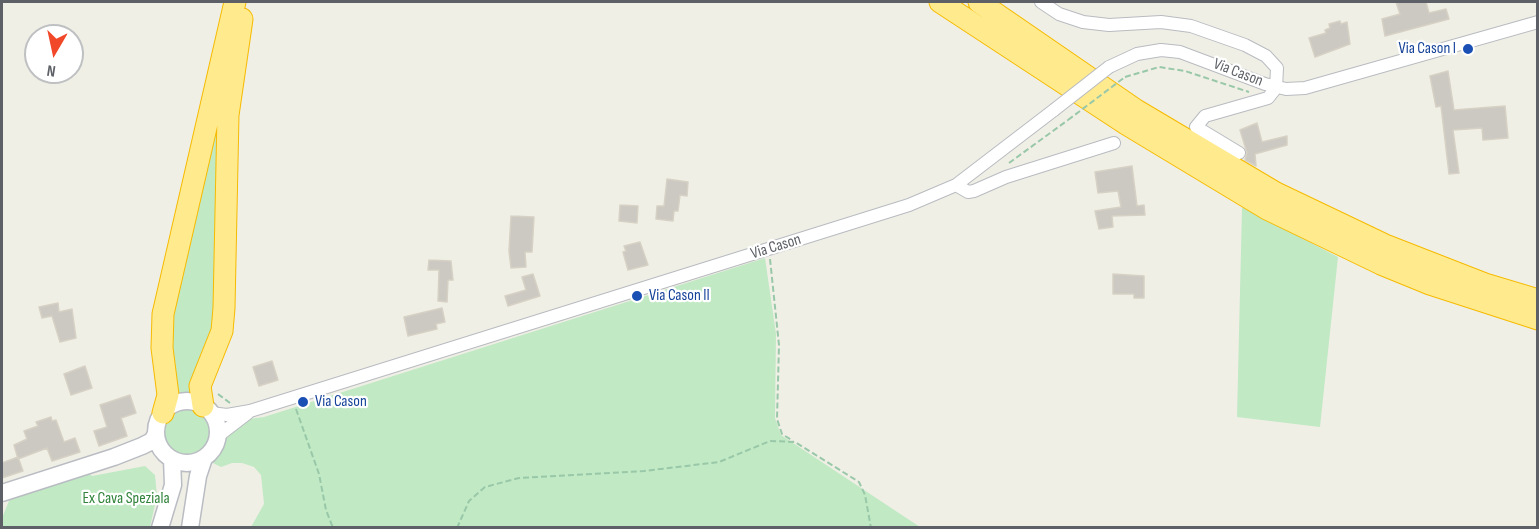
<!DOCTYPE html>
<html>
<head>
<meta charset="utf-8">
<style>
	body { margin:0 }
	#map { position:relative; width:1539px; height:529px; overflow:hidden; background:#f0efe6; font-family:"Sofia Sans Condensed",sans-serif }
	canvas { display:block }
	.frame { position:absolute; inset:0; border:3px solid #5d6167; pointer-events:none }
	.north { position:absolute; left:24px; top:24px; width:60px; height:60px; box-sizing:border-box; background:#fff; border:2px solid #bec0c2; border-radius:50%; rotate:189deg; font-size:16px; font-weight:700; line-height:24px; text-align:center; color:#5d6167 }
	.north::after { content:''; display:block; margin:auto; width:21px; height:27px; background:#f2482a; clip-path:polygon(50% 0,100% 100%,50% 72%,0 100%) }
</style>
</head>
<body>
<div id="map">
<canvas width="1539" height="529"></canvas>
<div class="frame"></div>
<div class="north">N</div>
</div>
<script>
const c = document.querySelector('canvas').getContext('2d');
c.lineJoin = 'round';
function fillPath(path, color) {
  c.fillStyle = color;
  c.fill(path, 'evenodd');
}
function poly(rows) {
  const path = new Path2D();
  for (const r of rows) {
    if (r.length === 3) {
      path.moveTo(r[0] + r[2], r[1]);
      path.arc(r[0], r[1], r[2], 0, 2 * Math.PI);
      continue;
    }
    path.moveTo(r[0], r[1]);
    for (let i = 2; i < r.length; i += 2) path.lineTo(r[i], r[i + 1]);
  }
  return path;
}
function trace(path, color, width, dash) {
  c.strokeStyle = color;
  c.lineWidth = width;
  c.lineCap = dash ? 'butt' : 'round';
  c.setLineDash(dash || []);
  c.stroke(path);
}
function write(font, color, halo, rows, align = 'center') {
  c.font = font + ' "Sofia Sans Condensed",sans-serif';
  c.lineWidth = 4.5;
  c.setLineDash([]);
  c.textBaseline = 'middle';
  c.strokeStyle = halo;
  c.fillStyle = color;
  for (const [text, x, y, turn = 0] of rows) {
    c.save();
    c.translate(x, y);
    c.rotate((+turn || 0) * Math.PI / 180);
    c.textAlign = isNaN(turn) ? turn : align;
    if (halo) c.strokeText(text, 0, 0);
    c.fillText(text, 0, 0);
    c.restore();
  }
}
fillPath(poly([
	[216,121,225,121,219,314,197,398,175,399,166,344],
	[1242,207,1338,257,1320,427,1237,417],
	[765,258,776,334,775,418,781,435,920,527,251,527,264,504,261,475,254,467,242,463,232,463,221,467,213,463,229,432,249,419,264,417],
	[188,434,24],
	[145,466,155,475,157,496,150,527,2,528,2,518,11,496,85,470,92,476]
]), '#c1e9c4');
const building = poly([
	[1396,2,1426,2,1429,13,1446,9,1449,19,1385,36,1382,19,1400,14,1396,2],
	[1340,21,1341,24,1347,22,1350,44,1315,57,1309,38,1326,33,1325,30,1330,28,1329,24,1340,21],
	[1448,71,1454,110,1505,106,1508,138,1483,140,1482,128,1453,130,1459,173,1449,174,1441,106,1436,107,1430,76,1448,71],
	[1257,123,1262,142,1287,136,1287,145,1255,154,1256,166,1245,160,1247,153,1240,130,1257,123],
	[1132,166,1137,206,1144,205,1145,215,1112,216,1113,227,1099,229,1095,211,1121,207,1118,191,1098,193,1095,172,1132,166],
	[667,179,688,182,687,196,680,195,678,211,674,211,673,221,656,219,657,206,664,206,667,179],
	[620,205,638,206,637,223,619,221,620,205],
	[511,216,534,217,532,252,525,252,526,267,511,268,509,251,511,216],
	[640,242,648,265,628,270,623,252,626,251,624,246,640,242],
	[429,260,451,261,453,280,448,280,447,302,438,301,439,270,428,270,429,260],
	[533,274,540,296,508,306,505,296,526,290,522,277,533,274],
	[1113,274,1144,276,1144,298,1134,298,1134,294,1113,294,1113,274],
	[58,303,59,312,72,309,76,338,60,342,52,316,42,318,39,307,58,303],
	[442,308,445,322,436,324,437,329,408,336,404,317,442,308],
	[272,361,278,380,259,386,253,367,272,361],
	[85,366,92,388,71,395,64,374,85,366],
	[130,395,136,413,121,418,127,436,99,446,94,431,107,427,100,405,130,395],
	[51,417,52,421,56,420,64,442,75,438,80,452,52,461,47,448,18,459,14,445,27,439,24,431,38,426,36,422,51,417],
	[18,457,23,471,2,478,2,463,18,457]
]);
fillPath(building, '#ccc9c3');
trace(building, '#d6d1c4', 1.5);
const street = poly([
	[1041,2,1059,14,1083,22,1109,25,1161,22,1191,26,1245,45,1266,56,1277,68,1276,88,1268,98,1205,116,1196,127,1239,153],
	[1109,67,1137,54,1161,50,1180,52,1265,84,1286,89,1305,88,1538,22],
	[956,185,968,192,974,191,1006,177,1114,143],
	[211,413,227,415,250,411,909,205,956,185,1054,110],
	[218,436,248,413]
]);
const secondary = poly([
	[187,432,31],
	[2,493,114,457,142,446,152,441,156,434],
	[160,528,173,485,172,459],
	[190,528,198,476,204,458]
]);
const highway = poly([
	[940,2,1126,124,1267,209,1381,264,1430,284,1538,319],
	[979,2,1136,110,1276,193,1385,245,1485,284,1538,300],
	[203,406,200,386,222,331,224,308,228,115,242,19],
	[163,413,168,395,162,348,163,314,235,2]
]);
trace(street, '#b8bbc0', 14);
trace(secondary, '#b9bcc2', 19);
trace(highway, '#f6bb00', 23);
trace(poly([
	[1125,77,1159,67,1185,71,1249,92],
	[1009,163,1068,120],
	[770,259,779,345,777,419,782,434,793,441],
	[218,394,230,403],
	[296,409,319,474,326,510,333,528],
	[457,528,469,501,485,487,519,478,644,471,719,462,770,441,795,442,859,482,865,495,871,528]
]), '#99c8a9', 2, [6, 3]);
trace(street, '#fff', 12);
trace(secondary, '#fff', 16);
trace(highway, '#ffea8e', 21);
const streetBridge = poly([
	[1054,110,1109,67]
]);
trace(streetBridge, '#b8bbc0', 14, []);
trace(poly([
	[1068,120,1125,77]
]), '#99c8a9', 2, [6, 3]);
trace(streetBridge, '#fff', 12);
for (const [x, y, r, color] of [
	[1468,49,6,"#1a4fb4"],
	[637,296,6,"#1a4fb4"],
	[303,402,6,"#1a4fb4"]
]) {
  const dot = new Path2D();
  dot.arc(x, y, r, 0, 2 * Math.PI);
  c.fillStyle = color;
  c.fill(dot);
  trace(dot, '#fff', 2);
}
write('16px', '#164399', '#fff', [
	["Via Cason I",1456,49,"right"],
	["Via Cason II",649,296],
	["Via Cason",315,402]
], 'left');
write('16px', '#5d6167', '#fff', [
	["Via Cason",1238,73,21],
	["Via Cason",776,247,-17]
]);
write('16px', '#30833a', '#fff', [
	["Ex Cava Speziala",126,499]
]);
</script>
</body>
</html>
